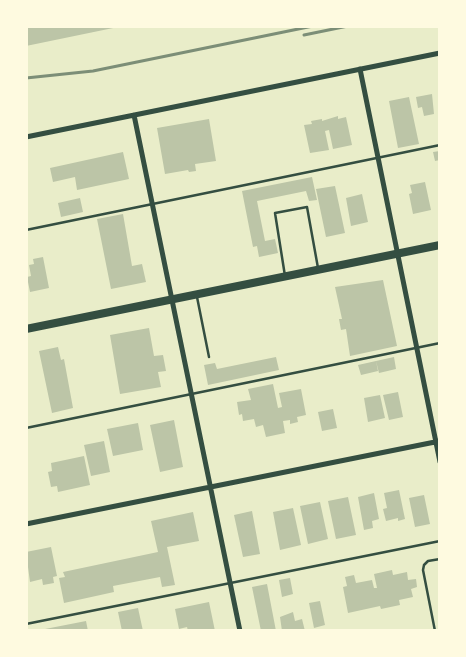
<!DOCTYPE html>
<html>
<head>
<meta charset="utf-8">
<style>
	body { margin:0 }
	#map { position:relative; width:466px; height:657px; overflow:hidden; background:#e9edc9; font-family:Raleway,sans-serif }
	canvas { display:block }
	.frame { position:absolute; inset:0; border:28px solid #fefae0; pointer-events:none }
</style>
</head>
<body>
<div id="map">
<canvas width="466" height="657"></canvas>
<div class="frame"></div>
</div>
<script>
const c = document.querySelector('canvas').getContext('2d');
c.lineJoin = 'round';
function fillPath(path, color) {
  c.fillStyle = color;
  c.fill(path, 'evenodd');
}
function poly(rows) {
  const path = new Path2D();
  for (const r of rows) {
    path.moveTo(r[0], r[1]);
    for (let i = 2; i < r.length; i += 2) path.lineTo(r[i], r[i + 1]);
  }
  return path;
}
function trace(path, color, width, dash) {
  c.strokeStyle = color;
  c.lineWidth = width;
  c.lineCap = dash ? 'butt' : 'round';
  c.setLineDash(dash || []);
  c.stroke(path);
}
fillPath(poly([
	[26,26,118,26,118,27,26,46],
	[432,94,434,114,424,116,422,107,418,108,416,97],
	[409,97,419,144,398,148,389,101],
	[338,116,338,119,346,117,352,145,333,149,329,130,325,131,329,150,310,153,304,125,312,124,311,121,322,119,322,121],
	[209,119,216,161,195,164,196,171,189,172,188,170,165,174,157,128],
	[440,151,440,160,435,161,433,152],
	[123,152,129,179,77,190,75,177,53,182,50,168],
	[312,177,317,200,309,201,306,191,257,201,265,241,275,239,278,253,259,257,257,246,253,247,242,191],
	[425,182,431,210,413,214,409,194,412,193,410,185],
	[335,186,345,233,326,237,316,189],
	[362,194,368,222,351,226,346,198],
	[80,198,83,212,61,217,58,203],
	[123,214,132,266,142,264,146,282,111,289,97,219],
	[43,257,49,288,30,292,27,277,31,276,29,265,34,264,33,259],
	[383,280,397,346,350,356,346,329,341,330,339,319,342,319,335,287],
	[149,328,154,356,163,355,166,371,158,372,161,387,120,394,110,335],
	[58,347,61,360,64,359,73,408,52,413,39,351],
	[276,357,279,370,208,385,204,365,215,363,217,369],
	[394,357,396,369,379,373,376,361],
	[376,361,378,371,361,375,358,365],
	[273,384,278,408,282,407,279,393,301,389,306,415,297,417,298,422,290,424,290,420,283,421,285,433,266,437,263,425,256,427,254,419,243,421,242,414,239,415,237,402,251,400,248,389],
	[398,392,403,417,389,420,383,395],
	[380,395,385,418,368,422,364,398],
	[333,409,337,428,322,431,318,412],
	[174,420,183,467,160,472,150,425],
	[138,423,143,450,113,456,107,429],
	[104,441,110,472,91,476,84,445],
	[84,456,90,485,58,492,57,486,51,487,48,472,52,471,51,463],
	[399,490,405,519,398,521,398,518,386,521,383,509,387,508,384,493],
	[374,493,379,519,372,521,373,528,364,530,358,497],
	[424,495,430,524,415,527,409,498],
	[348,497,356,535,336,539,328,501],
	[320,502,328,539,308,544,300,506],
	[293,508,301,545,280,550,273,512],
	[252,511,260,554,243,557,234,515],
	[193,512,199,541,167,547,175,585,162,587,160,577,113,586,114,592,64,603,59,578,65,577,63,572,158,552,151,521],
	[51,547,57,576,53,577,54,583,43,585,42,579,30,582,26,552],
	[392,570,393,575,407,572,408,580,416,579,417,587,411,589,413,597,399,600,400,605,381,609,380,606,348,613,343,587,347,586,345,577,354,575,356,583,372,580,374,588,377,588,374,574],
	[290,578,293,594,282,597,279,580],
	[267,584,276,631,261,631,252,587],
	[320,601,325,625,314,628,309,603],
	[209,602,215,631,188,631,187,627,179,629,175,609],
	[138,608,143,631,122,631,118,612],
	[293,612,295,621,302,619,305,631,282,631,280,617],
	[86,621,88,631,40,631,40,630]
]), '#bcc5a7');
trace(poly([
	[26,230,440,145],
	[285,276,275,213,307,207,318,268],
	[197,297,209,357],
	[26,428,440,343],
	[26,624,440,541],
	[435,631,423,570,424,565,428,561,440,559]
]), '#344e41', 2.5);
trace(poly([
	[360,69,440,462],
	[134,115,240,631],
	[26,137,440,53],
	[26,524,440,441]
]), '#344e41', 5);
trace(poly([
	[26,329,440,245]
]), '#344e41', 8);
trace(poly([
	[304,35,348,26],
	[26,78,93,71,313,26]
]), '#7c8e77', 3);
</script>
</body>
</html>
